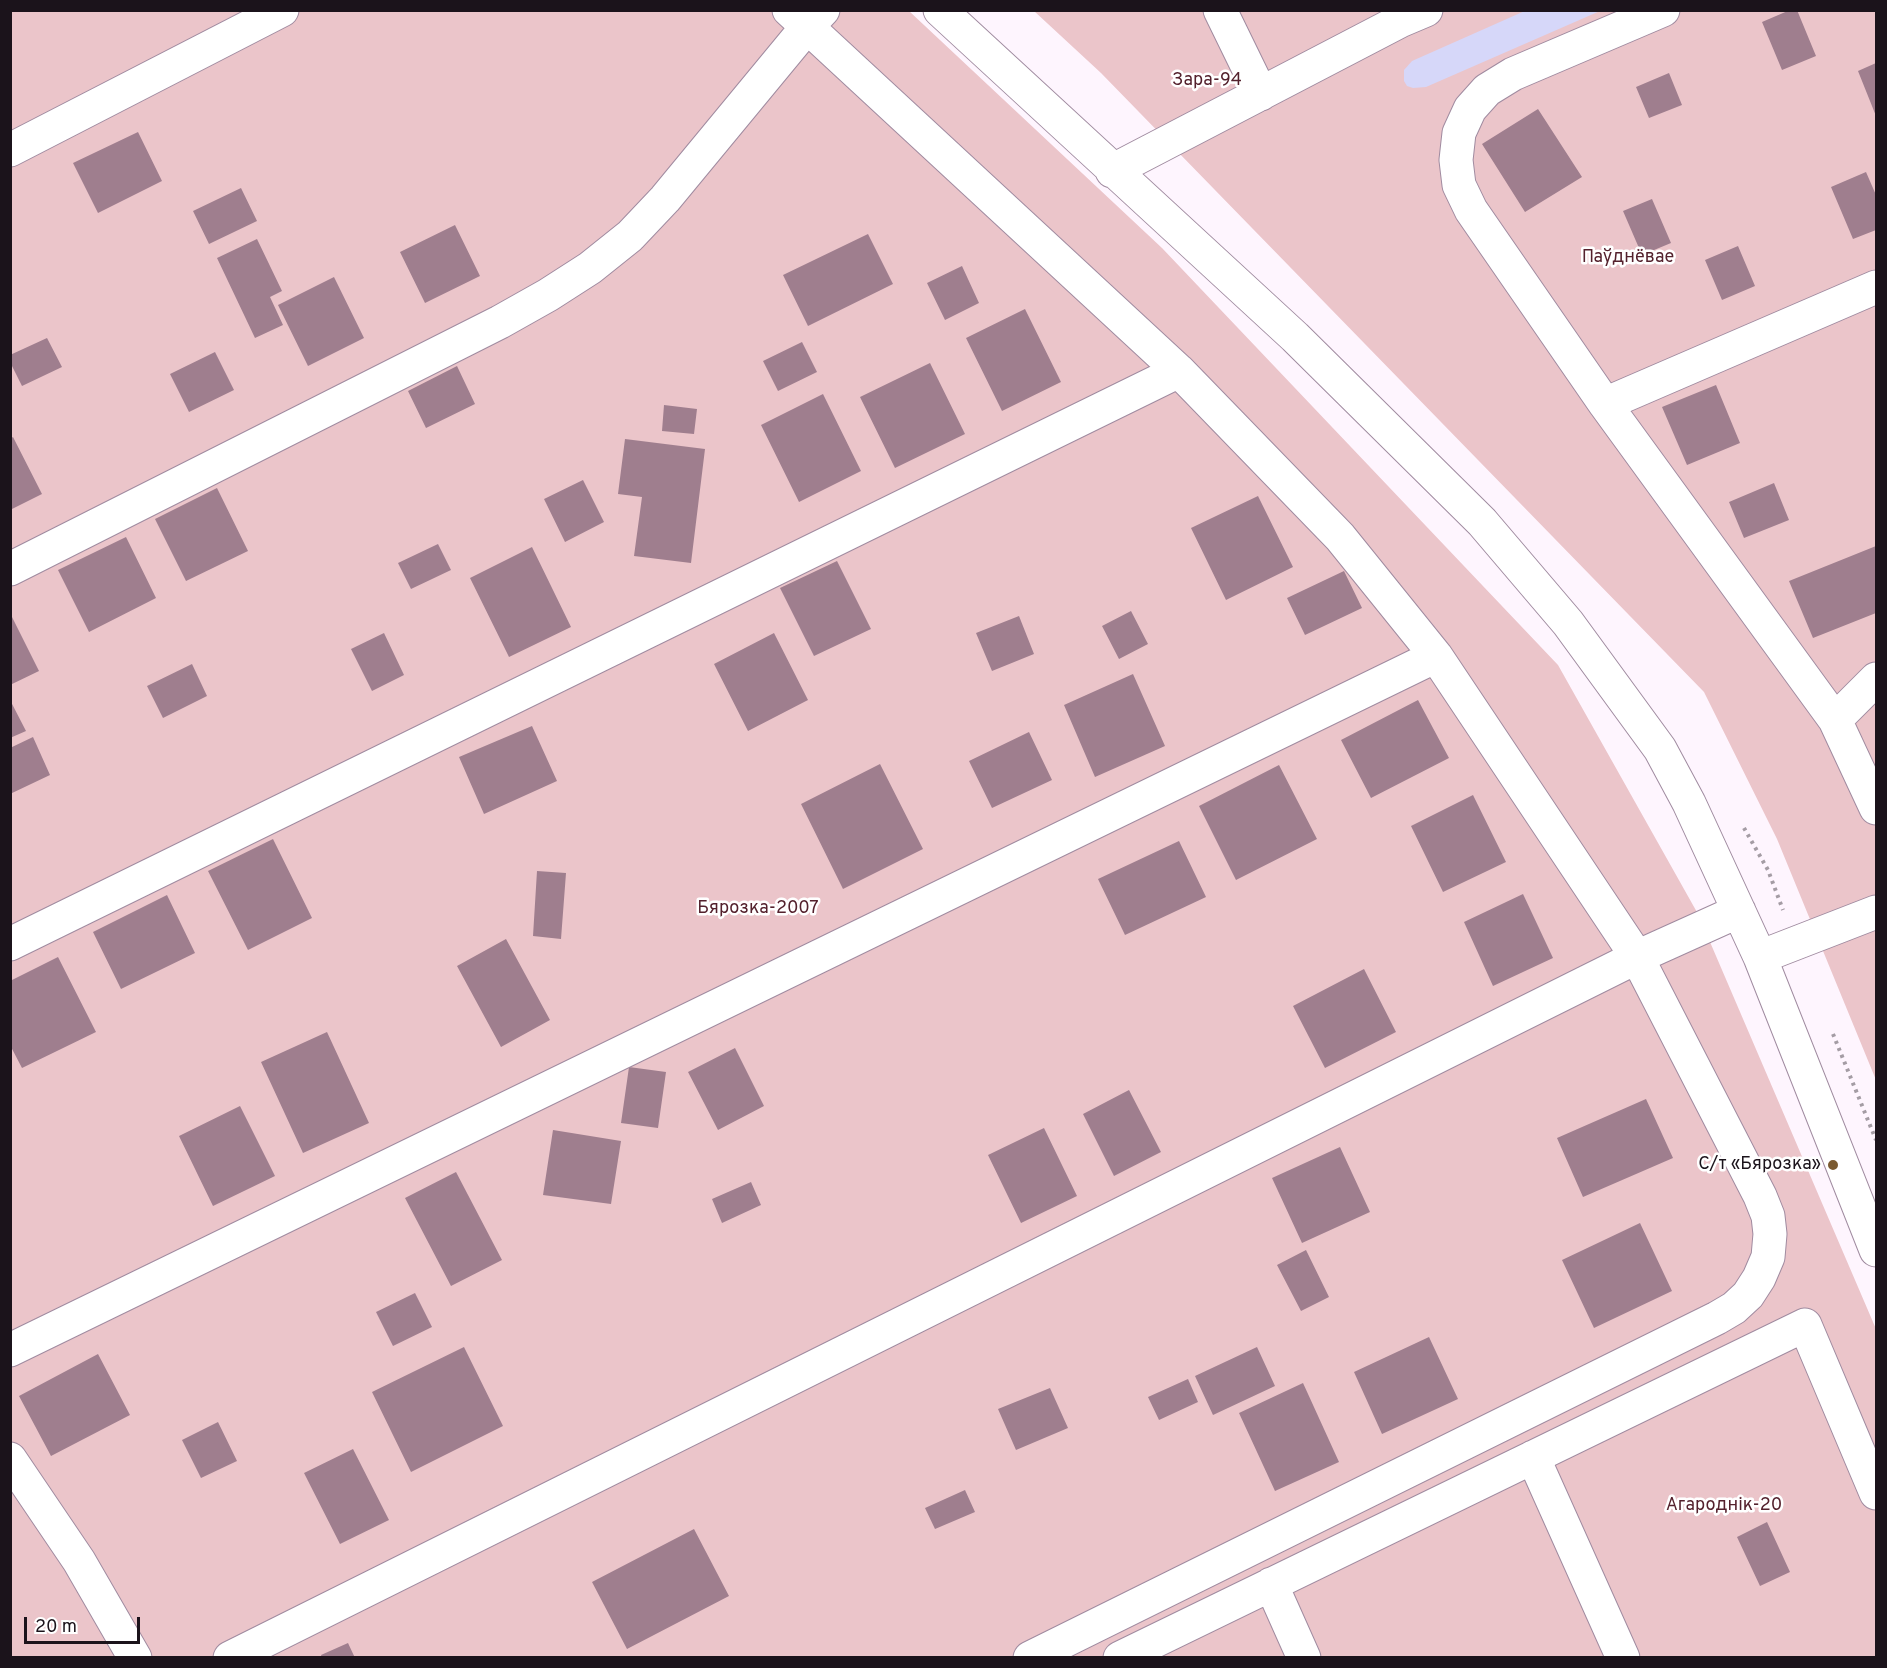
<!DOCTYPE html>
<html>
<head>
<meta charset="utf-8">
<style>
	body { margin:0 }
	#map { position:relative; width:1887px; height:1668px; overflow:hidden; background:#fef5fe; font-family:Overpass,sans-serif }
	canvas { display:block }
	.frame { position:absolute; inset:0; border:12px solid #1b131b; pointer-events:none }
	.scale { position:absolute; left:24px; top:1617px; width:116px; height:27px; box-sizing:border-box; border:3px solid #1b131b; border-top:0; padding-left:8px; font-size:18px; line-height:21px; white-space:nowrap; color:#1b131b; -webkit-text-stroke:4px #fff; paint-order:stroke }
</style>
</head>
<body>
<div id="map">
<canvas width="1887" height="1668"></canvas>
<div class="frame"></div>
<div class="scale">20 m</div>
</div>
<script>
const c = document.querySelector('canvas').getContext('2d');
c.lineJoin = 'round';
function fillPath(path, color) {
  c.fillStyle = color;
  c.fill(path, 'evenodd');
}
function poly(rows) {
  const path = new Path2D();
  for (const r of rows) {
    path.moveTo(r[0], r[1]);
    for (let i = 2; i < r.length; i += 2) path.lineTo(r[i], r[i + 1]);
  }
  return path;
}
function trace(path, color, width, dash) {
  c.strokeStyle = color;
  c.lineWidth = width;
  c.lineCap = dash ? 'butt' : 'round';
  c.setLineDash(dash || []);
  c.stroke(path);
}
function write(font, color, halo, rows, align = 'center') {
  c.font = font + ' Overpass,sans-serif';
  c.lineWidth = 5;
  c.setLineDash([]);
  c.textBaseline = 'middle';
  c.strokeStyle = halo;
  c.fillStyle = color;
  for (const [text, x, y, turn = 0] of rows) {
    c.save();
    c.translate(x, y);
    c.rotate((+turn || 0) * Math.PI / 180);
    c.textAlign = isNaN(turn) ? turn : align;
    if (halo) c.strokeText(text, 0, 0);
    c.fillText(text, 0, 0);
    c.restore();
  }
}
fillPath(poly([
	[11,11,909,11,1162,248,1558,665,1698,914,1876,1329,1876,1657,11,1658],
	[1034,11,1876,11,1876,1080,1777,839,1704,692,1101,73]
]), '#ebc5ca');
fillPath(poly([
	[1527,10,1600,11,1426,87,1413,88,1407,86,1404,81,1404,70,1412,61]
]), '#d6d7f9');
fillPath(poly([
	[1790,10,1797,10,1816,56,1782,70,1762,22],
	[1876,63,1876,116,1858,71],
	[1669,73,1682,105,1649,118,1636,87],
	[1538,109,1582,177,1525,212,1482,144],
	[138,132,162,181,98,213,73,163],
	[1866,172,1876,195,1876,230,1853,239,1831,187],
	[241,188,257,221,209,244,193,211],
	[1652,199,1671,243,1642,255,1623,211],
	[455,225,480,276,425,303,400,252],
	[868,234,893,284,808,326,783,275],
	[257,239,282,291,270,297,283,325,255,338,217,258],
	[1738,246,1755,286,1722,300,1705,260],
	[962,266,979,303,945,320,927,283],
	[334,277,364,338,308,366,278,305],
	[1025,309,1061,382,1002,411,966,338],
	[47,338,62,367,22,386,10,362,10,355],
	[802,342,817,372,778,391,763,361],
	[215,352,234,390,189,412,170,374],
	[930,363,965,434,895,468,860,397],
	[457,366,475,404,426,428,408,391],
	[1716,385,1740,443,1687,465,1662,407],
	[823,394,861,471,799,502,761,425],
	[664,405,697,409,694,434,662,431],
	[13,437,42,494,10,510,10,439],
	[625,439,705,449,691,563,634,556,642,497,618,494],
	[583,480,604,522,565,542,544,499],
	[1774,483,1789,520,1744,538,1729,502],
	[217,488,248,551,186,581,155,519],
	[1258,496,1293,567,1226,600,1191,528],
	[126,537,156,598,89,632,58,570],
	[438,544,451,570,411,589,398,563],
	[1876,546,1876,613,1813,638,1789,581],
	[532,547,571,627,509,657,470,578],
	[837,561,871,629,814,656,780,588],
	[1344,571,1362,608,1305,635,1287,598],
	[1131,611,1148,644,1119,659,1102,626],
	[10,613,39,671,10,685],
	[1019,616,1034,654,992,671,976,633],
	[384,633,404,675,372,691,351,649],
	[774,633,808,700,748,731,714,664],
	[192,664,207,696,163,718,147,686],
	[1133,674,1165,746,1095,777,1064,705],
	[10,700,26,731,10,738],
	[1418,700,1449,758,1371,798,1341,740],
	[532,726,557,781,484,814,459,757],
	[1029,732,1052,780,992,808,969,761],
	[33,737,50,775,10,794,10,748],
	[880,764,923,849,843,889,801,804],
	[1279,765,1317,839,1236,880,1199,806],
	[1473,795,1506,862,1443,892,1411,826],
	[273,839,312,918,248,950,208,871],
	[1179,841,1206,897,1125,935,1098,879],
	[537,871,566,873,561,939,533,936],
	[1523,894,1553,958,1493,986,1464,922],
	[167,895,195,953,121,989,93,932],
	[506,939,550,1020,501,1047,457,966],
	[58,957,96,1032,22,1068,10,1045,10,981],
	[1364,969,1396,1032,1325,1068,1293,1006],
	[327,1032,369,1123,303,1153,261,1062],
	[735,1048,764,1106,718,1130,688,1072],
	[629,1067,666,1072,658,1128,621,1123],
	[1129,1090,1161,1152,1114,1176,1083,1114],
	[1646,1099,1673,1158,1583,1197,1557,1138],
	[240,1106,275,1176,213,1206,179,1136],
	[1044,1128,1077,1196,1021,1223,988,1155],
	[553,1130,621,1141,611,1204,543,1195],
	[1340,1147,1370,1212,1302,1243,1272,1178],
	[456,1172,502,1260,451,1286,405,1198],
	[751,1182,761,1205,722,1223,712,1199],
	[1640,1223,1672,1291,1594,1328,1562,1260],
	[1306,1250,1329,1297,1301,1311,1277,1265],
	[415,1293,432,1327,393,1346,376,1312],
	[1429,1337,1458,1399,1382,1434,1354,1372],
	[464,1347,503,1426,411,1472,372,1392],
	[1257,1347,1275,1386,1213,1415,1195,1376],
	[98,1354,130,1415,51,1456,19,1396],
	[1188,1379,1198,1402,1159,1420,1148,1397],
	[1303,1383,1339,1462,1275,1491,1239,1413],
	[1050,1388,1068,1428,1016,1450,998,1409],
	[218,1422,237,1461,201,1478,182,1440],
	[353,1449,389,1520,340,1544,304,1473],
	[965,1490,975,1512,935,1529,925,1508],
	[1767,1522,1790,1572,1760,1586,1737,1537],
	[694,1529,729,1596,627,1649,592,1582],
	[348,1643,355,1658,322,1658,321,1655]
]), '#9f7e8e');
const minor = poly([
	[789,10,1179,371,1340,537,1436,656,1637,957,1760,1196,1768,1216,1770,1234,1768,1257,1759,1278,1748,1295,1734,1308,1717,1318,1030,1658],
	[940,10,1295,337,1482,522,1568,623,1660,749,1689,803,1760,957,1876,1250],
	[1220,10,1261,94],
	[1663,10,1513,74,1487,90,1470,109,1459,133,1456,160,1459,185,1471,210,1605,404,1835,720],
	[10,150,282,10],
	[1112,171,1400,21,1426,10],
	[1605,404,1876,287],
	[10,569,500,322,548,295,590,268,630,236,665,199,807,27,823,10],
	[1876,679,1835,720,1876,808],
	[10,944,1179,371],
	[1760,957,1876,912],
	[10,1350,1436,656],
	[1533,1457,1623,1658],
	[10,1459,79,1561,135,1658],
	[1271,1584,1304,1658],
	[230,1658,1637,957,1739,911],
	[1120,1658,1805,1325,1876,1493]
]);
trace(minor, '#a08ba0', 35);
trace(poly([
	[1744,828,1768,870,1783,910],
	[1833,1034,1876,1140]
]), '#a49ca4', 4, [3, 4.5]);
trace(minor, '#fff', 33);
for (const [x, y, r, color] of [
	[1833,1165,6,"#7b5a31"]
]) {
  const dot = new Path2D();
  dot.arc(x, y, r, 0, 2 * Math.PI);
  c.fillStyle = color;
  c.fill(dot);
  trace(dot, '#fff', 2);
}
write('18px', '#54212d', '#fff', [
	["Зара-94",1207,81],
	["Паўднёвае",1628,258],
	["Бярозка-2007",758,909],
	["Агароднік-20",1724,1506]
]);
write('18px', '#1b131b', '#fff', [
	["С/т «Бярозка»",1821,1165]
], 'right');
</script>
</body>
</html>
